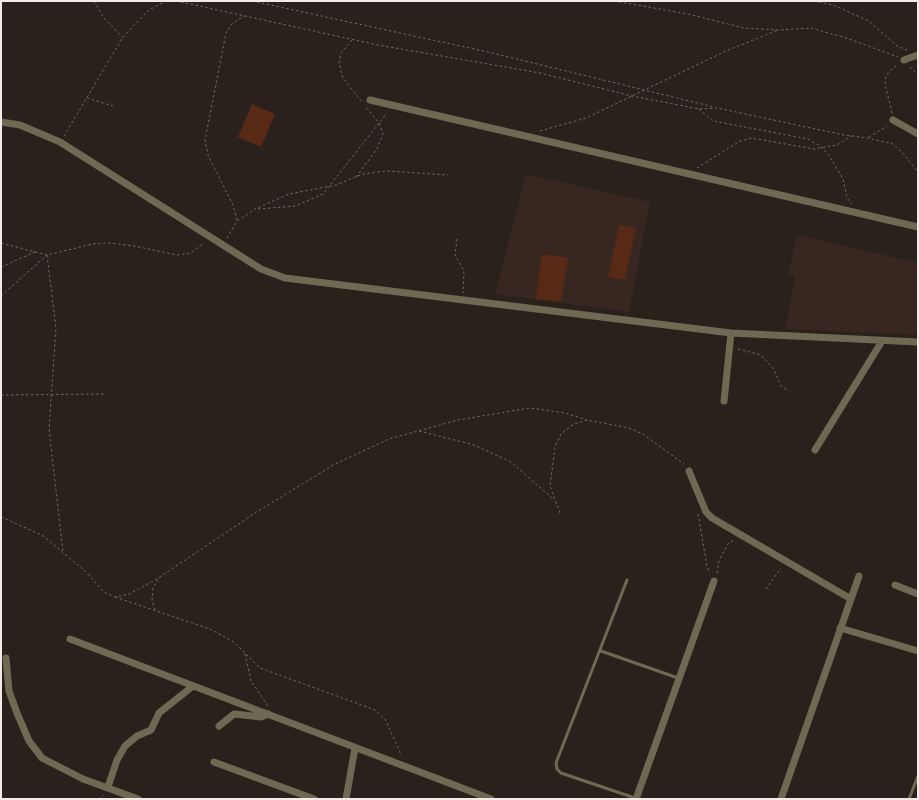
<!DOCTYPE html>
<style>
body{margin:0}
#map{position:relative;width:919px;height:800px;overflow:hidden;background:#2a211d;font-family:"Nunito Sans",sans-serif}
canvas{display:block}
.frame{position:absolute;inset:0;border:2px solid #f2ebe8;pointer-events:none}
</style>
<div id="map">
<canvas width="919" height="800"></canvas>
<div class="frame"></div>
</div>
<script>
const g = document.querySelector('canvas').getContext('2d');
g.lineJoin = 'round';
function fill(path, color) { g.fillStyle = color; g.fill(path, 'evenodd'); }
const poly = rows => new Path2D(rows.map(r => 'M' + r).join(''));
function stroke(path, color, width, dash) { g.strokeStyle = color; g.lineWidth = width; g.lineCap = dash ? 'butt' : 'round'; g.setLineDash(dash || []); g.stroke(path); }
fill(poly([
 [526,174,650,202,629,312,495,294],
 [797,235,918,263,918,335,785,329,795,277,788,274]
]), '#382620');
fill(poly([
 [252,104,275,114,261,147,238,137],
 [619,225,636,228,625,280,608,277],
 [542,254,568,258,561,302,536,299]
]), '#582915');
stroke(poly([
 [94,1,104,18,122,37],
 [176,1,378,45,540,73,632,96,699,109,717,108,844,135,868,138,893,144,902,152,918,172],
 [252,1,488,52,714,107],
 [614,1,688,14,744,28,778,30,811,28,849,39,898,57],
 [814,1,833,5,869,21,897,46,907,50],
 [352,40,341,53,339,63,343,78,362,102],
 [910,67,918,75],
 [87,98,113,106],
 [699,109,713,121,808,139,820,146,828,154,843,179,847,198,852,204],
 [892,113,885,84,886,75,897,65],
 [540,131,586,118,726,51,778,30],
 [64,136,123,37,149,10,166,1],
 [869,137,887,126],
 [697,168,740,141,752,138,814,149,837,145,851,136],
 [356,177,377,149,383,134,379,123,366,107],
 [258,209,295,206,323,194,387,113],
 [237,220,233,205,208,155,205,140,226,33,232,24,244,16],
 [227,238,237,221,255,209,289,194,336,185,363,174,386,171,448,175],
 [457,239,455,255,464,271,463,293],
 [1,243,47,255,93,244,110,243,134,246,177,255,191,253,204,243],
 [47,255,56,328,49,429,63,552],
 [1,267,35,252],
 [1,296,47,255],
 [738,349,761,355,773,368,781,386,789,391],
 [1,395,106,394],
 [419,431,474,445,511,462,553,499],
 [560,513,550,486,555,447,561,434,574,424,587,420,629,428,643,434,684,464],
 [698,514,707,566,710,573],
 [1,517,42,535,85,571,104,592,115,597,129,594,157,579,255,513,335,464,389,439,458,420,530,408,565,413,587,420],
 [717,573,719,561,728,544,734,540],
 [766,589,781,568],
 [115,597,210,629,234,642,260,668,375,710,385,719,400,752,400,756],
 [155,610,152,600,153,588,160,577],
 [245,654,251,681,268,706],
 [99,799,104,795]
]), '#726966', 1, [2.5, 2.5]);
stroke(poly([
 [627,580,556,763,557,769,561,773,635,798],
 [601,651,678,678],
 [909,799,918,776]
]), '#6f6953', 3);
stroke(poly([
 [904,60,918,55],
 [370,100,918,227],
 [893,120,918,134],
 [1,122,20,125,60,142,261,269,285,278,731,333,918,342],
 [724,401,731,333],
 [815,450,882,341],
 [689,471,706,512,712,518,851,599],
 [895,585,918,594],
 [840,628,918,651],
 [70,639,491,799],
 [6,658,9,691,17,713,29,741,42,758,83,779,138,799],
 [219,726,234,714,261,717,268,714],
 [214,762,314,799],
 [108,787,117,760,125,746,137,736,151,730,159,713,193,686],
 [346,799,355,748],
 [636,799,714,581],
 [781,799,859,576]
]), '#6f6953', 7);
</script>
